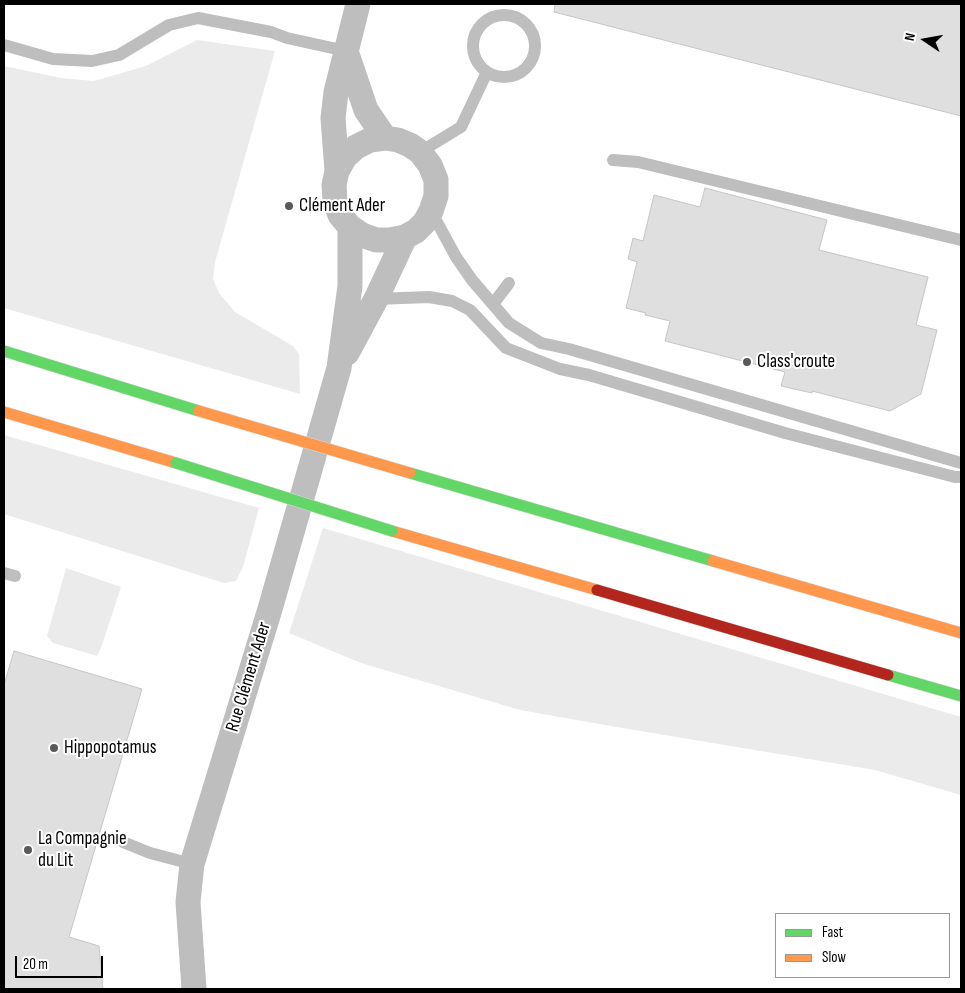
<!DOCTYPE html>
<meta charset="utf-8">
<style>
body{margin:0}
#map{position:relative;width:965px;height:993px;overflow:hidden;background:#fff;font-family:"Sofia Sans Condensed",sans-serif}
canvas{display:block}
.frame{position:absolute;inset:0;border:5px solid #000;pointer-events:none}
.legend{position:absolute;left:775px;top:913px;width:175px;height:65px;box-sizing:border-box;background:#fff;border:1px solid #999;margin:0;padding:6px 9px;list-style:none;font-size:15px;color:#000}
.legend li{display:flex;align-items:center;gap:10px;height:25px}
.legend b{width:25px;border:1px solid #999}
.north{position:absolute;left:900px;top:15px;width:50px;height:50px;-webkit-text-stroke:4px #fff;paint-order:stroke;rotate:282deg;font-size:14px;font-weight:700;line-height:20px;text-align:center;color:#000}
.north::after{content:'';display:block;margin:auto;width:18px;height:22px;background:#000;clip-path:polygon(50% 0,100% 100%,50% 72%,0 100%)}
.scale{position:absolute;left:15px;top:956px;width:88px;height:22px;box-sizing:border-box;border:2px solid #000;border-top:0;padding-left:6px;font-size:15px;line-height:18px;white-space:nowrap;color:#000;-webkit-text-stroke:4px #fff;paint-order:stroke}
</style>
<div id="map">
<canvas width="965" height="993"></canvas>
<div class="frame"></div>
<ul class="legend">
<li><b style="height:6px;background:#63d668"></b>Fast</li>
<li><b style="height:6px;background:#ff974d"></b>Slow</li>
</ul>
<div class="north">N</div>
<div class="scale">20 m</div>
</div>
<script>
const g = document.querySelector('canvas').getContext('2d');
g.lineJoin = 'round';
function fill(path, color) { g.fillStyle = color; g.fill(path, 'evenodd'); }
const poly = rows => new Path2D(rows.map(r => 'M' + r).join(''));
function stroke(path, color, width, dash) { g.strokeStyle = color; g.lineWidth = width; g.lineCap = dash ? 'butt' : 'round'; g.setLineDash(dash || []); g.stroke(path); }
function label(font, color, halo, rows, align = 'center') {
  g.font = font + ' "Sofia Sans Condensed",sans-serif'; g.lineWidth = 4; g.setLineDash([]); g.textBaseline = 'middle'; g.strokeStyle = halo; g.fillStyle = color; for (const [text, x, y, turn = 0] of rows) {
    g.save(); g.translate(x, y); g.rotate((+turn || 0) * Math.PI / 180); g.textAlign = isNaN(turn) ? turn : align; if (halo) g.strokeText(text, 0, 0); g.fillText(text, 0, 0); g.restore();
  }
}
fill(poly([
 [197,40,275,51,215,262,213,279,219,293,235,312,293,346,299,354,300,394,4,308,4,66,61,78,94,81,146,66],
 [4,435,259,508,243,567,236,581,224,583,4,514],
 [323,528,961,717,961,795,875,770,628,729,520,710,361,663,289,633],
 [66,568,121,587,101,648,97,656,53,643,47,636]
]), '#ebebeb');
const building = poly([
 [555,4,961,4,961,116,554,12,555,4],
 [705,188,827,220,819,250,928,277,916,325,937,330,921,394,890,411,812,391,812,393,781,386,785,372,665,341,670,321,645,315,646,313,626,308,637,262,628,259,633,238,643,241,654,195,700,207,705,188],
 [14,651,142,689,69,937,99,946,103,989,4,989,4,685,14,651]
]);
fill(building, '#dfdfdf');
stroke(building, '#c6c6c6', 1);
const fast = poly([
 [4,351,199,411],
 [410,473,713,561],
 [888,675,961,696]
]);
const slow = poly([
 [4,412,176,463],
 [392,531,597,590],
 [713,561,961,633]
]);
const jam = poly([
 [597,590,888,675]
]);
stroke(fast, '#dbdbdb', 12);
stroke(slow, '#dbdbdb', 12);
stroke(jam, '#dbdbdb', 12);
stroke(poly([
 '473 46a31 31 0 1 1 62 0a31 31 0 1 1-62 0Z',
 [4,45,53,59,92,61,119,55,169,25,198,18,271,32,287,38,346,51],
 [420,152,461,127,487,72],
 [613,160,638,162,961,240],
 [431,211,456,257,472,280,509,323,541,343,569,349,961,463],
 [376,299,429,297,452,301,470,310,506,348,560,369,589,375,785,433,955,477,961,477],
 [493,304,509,283],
 [4,573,15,576],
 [123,842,150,853,192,864]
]), '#bebebe', 12);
stroke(poly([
 [346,51,366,110,385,138],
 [337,171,345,157,356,147,370,140,385,138,398,140,410,145,420,152,430,165,436,180,436,196,431,211,425,222,416,231,405,237,390,240,376,240,362,235,350,227,340,215,335,201,334,185,337,171,333,118,336,92,358,4],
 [347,353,376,299,405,237],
 [194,989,188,902,192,864,270,609,339,368,350,286,350,227]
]), '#bebebe', 25);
stroke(fast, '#63d668', 11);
stroke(slow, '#ff974d', 11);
stroke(jam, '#b3261e', 11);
const fastBridge = poly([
 [176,463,392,531]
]);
const slowBridge = poly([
 [199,411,410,473]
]);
stroke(fastBridge, '#dbdbdb', 12, []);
stroke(slowBridge, '#dbdbdb', 12, []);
stroke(fastBridge, '#63d668', 11);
stroke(slowBridge, '#ff974d', 11);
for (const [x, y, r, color] of [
 [289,206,5,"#595959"],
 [747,362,5,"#595959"],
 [54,748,5,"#595959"],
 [28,850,5,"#595959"]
]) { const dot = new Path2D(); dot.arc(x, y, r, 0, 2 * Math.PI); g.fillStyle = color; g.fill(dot); stroke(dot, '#fff', 2); }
label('19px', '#000', '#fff', [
 ["Clément Ader",299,206],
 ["Class'croute",757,362],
 ["Hippopotamus",64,748],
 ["La Compagnie",38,839],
 ["du Lit",38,861]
], 'left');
label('19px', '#000', '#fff', [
 ["Rue Clément Ader",249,677,-73]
]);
</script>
